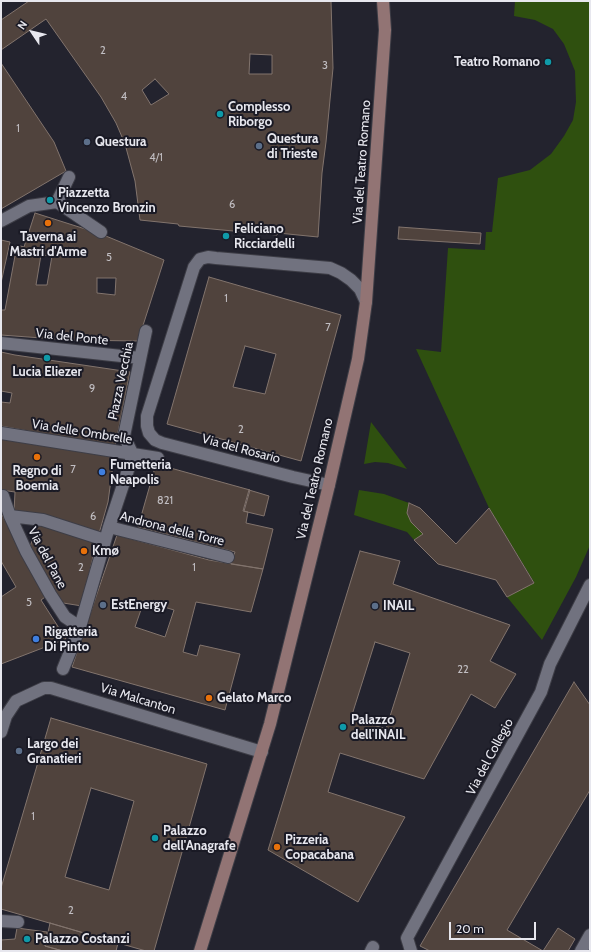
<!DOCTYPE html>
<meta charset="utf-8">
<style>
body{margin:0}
#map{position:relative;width:591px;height:952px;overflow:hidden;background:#23232e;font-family:Cabin,sans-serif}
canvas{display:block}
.frame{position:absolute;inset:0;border:2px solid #e7e7ee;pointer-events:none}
.north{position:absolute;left:12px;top:12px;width:40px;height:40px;-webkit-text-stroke:3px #1a1a25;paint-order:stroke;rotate:305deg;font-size:11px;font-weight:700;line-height:16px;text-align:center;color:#e7e7ee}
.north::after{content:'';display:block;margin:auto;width:14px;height:18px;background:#e7e7ee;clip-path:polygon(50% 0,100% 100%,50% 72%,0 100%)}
.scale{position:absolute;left:449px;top:922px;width:87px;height:18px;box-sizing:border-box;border:2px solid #e7e7ee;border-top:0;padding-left:5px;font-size:12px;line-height:14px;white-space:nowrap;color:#e7e7ee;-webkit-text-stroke:3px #1a1a25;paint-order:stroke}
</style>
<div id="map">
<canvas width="591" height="952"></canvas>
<div class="frame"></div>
<div class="north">N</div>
<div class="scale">20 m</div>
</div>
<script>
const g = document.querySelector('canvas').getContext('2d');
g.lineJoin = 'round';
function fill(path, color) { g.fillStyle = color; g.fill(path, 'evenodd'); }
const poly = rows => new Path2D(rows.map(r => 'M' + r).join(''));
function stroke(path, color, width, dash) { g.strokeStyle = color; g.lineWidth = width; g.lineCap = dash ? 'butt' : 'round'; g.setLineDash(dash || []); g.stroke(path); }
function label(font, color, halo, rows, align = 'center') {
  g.font = font + ' Cabin,sans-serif'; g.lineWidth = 4; g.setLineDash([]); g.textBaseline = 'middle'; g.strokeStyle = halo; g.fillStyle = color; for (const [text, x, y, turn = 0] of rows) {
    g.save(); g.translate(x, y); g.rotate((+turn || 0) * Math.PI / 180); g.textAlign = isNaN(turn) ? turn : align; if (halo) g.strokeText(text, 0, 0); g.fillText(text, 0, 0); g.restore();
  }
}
fill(poly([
 [515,1,590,1,590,545,576,577,542,640,507,597,534,582,489,508,416,349,441,352,448,248,485,250,486,232,492,232,498,178,530,170,551,154,564,136,573,120,576,102,575,71,564,44,553,29,535,20,514,16],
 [371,422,407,469,388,463,375,462,364,464],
 [359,490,384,494,409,503,407,513,411,522,423,534,414,540,407,532,354,515]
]), '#2f500f');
const building = poly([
 [29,1,331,1,333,68,326,142,322,173,318,237,278,233,277,235,179,226,178,224,140,220,135,181,125,144,116,123,101,97,46,19,1,50,1,20,29,1],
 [250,54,272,55,272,74,249,74,250,54],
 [155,79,169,94,151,105,142,90,155,79],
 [1,63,54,142,66,171,1,209,1,63],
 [35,213,101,234,164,260,138,341,69,340,1,335,1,310,5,310,17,245,24,247,35,213],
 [41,255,52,256,47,285,36,285,41,255],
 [97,278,116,278,115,295,97,293,97,278],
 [399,227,481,233,480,244,398,239,399,227],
 [1,240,10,242,1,283,1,240],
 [209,277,341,315,301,461,167,424,209,277],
 [245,346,276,354,265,394,233,387,245,346],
 [1,352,15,355,130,372,115,447,1,426,1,402,10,403,12,393,1,391,1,352],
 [1,439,114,457,108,502,98,537,14,512,15,492,1,490,1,439],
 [156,464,250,490,244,511,248,512,246,523,273,529,263,569,231,564,235,552,138,527,156,464],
 [249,490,269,496,264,516,243,511,249,490],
 [409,503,420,508,456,544,489,508,534,583,507,597,496,580,438,564,414,540,423,534,411,522,407,513,409,503],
 [1,513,48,595,41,600,66,639,1,664,1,597,16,587,1,561,1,513],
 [39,522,97,539,82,606,57,602,29,549,39,522],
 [117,535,209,560,263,569,251,612,196,602,183,652,197,656,200,645,240,654,225,710,72,667,117,535],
 [144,601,174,610,165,637,135,627,144,601],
 [360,551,400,561,393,584,510,625,490,661,516,674,495,708,471,694,424,779,340,753,328,792,405,817,358,902,268,850,360,551],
 [375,642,410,653,386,729,351,718,375,642],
 [574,682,590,705,590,790,507,930,543,951,558,928,575,939,568,951,430,951,420,946,574,682],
 [51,718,207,764,154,951,146,951,1,909,1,888,51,718],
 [91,788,134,801,109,890,65,877,91,788],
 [50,923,118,943,116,951,63,951,45,946,50,923],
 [17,928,47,932,45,946,63,951,1,951,1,940,15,939,17,928]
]);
fill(building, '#50433d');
stroke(building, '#82746d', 1);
const street = poly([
 [69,177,57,202,101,232],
 [1,221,29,206,57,202],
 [1,343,140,358],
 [1,433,158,458],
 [329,485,293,477,162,443,155,440,149,433,147,426,147,416,194,267,200,259,208,257,216,258,330,268,341,273,351,280,360,289,366,302],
 [1,496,3,496,10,516,26,551,50,594,65,617,80,627],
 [10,516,43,520,105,540],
 [109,527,228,557],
 [63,669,80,627,109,527,133,455,124,436,146,331],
 [1,732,6,716,16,701,44,688,51,688,262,752],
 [1,921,18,922],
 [371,951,373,947],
 [411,951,407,938,541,692,550,664,590,585],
 [581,951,590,935]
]);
const secondary = poly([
 [200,951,270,724,329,485,358,359,366,302,385,30,383,1]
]);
stroke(street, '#3d3d46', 14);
stroke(secondary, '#3d3d46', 14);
stroke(street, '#71727f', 12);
stroke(secondary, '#927474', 12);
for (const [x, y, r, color] of [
 [548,62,4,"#0f9aa8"],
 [220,114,4,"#0f9aa8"],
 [87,142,4,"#5c6f8a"],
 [259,146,4,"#5c6f8a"],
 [50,200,4,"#0f9aa8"],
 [48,223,4,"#e8710a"],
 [226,236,4,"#0f9aa8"],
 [47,358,4,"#0f9aa8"],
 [37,457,4,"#e8710a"],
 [102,472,4,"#3f7fe0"],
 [84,551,4,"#e8710a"],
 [103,605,4,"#5c6f8a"],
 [375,606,4,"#5c6f8a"],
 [36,639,4,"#3f7fe0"],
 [209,698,4,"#e8710a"],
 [343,727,4,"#0f9aa8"],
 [19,751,4,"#5c6f8a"],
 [155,838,4,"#0f9aa8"],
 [277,847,4,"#e8710a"],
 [27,939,4,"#0f9aa8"]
]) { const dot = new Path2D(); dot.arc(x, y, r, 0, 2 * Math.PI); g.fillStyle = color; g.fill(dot); stroke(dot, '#1a1a25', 1.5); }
label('11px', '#c1bec2', null, [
 ["2",103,51],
 ["3",325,66],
 ["4",124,97],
 ["1",18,129],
 ["4/1",156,158],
 ["6",232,205],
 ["5",109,258],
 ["1",226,299],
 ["7",328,328],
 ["9",92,389],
 ["2",241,430],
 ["7",73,470],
 ["821",165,501],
 ["6",93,517],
 ["2",81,568],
 ["1",194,568],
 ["5",29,603],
 ["22",463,670],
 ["1",33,817],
 ["2",71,911]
]);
label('bold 13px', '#e7e7ee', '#1a1a25', [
 ["Teatro Romano",540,62,"right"],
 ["Complesso",228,107],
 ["Riborgo",228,122],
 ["Questura",267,139],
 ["di Trieste",267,154],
 ["Questura",95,142],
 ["Piazzetta",58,193],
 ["Vincenzo Bronzin",58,208],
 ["Feliciano",234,229],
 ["Ricciardelli",234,244],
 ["Taverna ai",48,237,"center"],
 ["Mastri d'Arme",48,252,"center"],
 ["Lucia Eliezer",47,372,"center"],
 ["Fumetteria",110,465],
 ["Neapolis",110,480],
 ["Regno di",37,471,"center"],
 ["Boemia",37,486,"center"],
 ["Kmø",92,551],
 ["EstEnergy",111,605],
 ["INAIL",383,606],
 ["Rigatteria",44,632],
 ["Di Pinto",44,647],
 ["Gelato Marco",217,698],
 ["Palazzo",351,720],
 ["dell'INAIL",351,735],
 ["Largo dei",27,744],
 ["Granatieri",27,759],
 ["Palazzo",163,831],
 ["dell'Anagrafe",163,846],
 ["Pizzeria",285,840],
 ["Copacabana",285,855],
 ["Palazzo Costanzi",35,939]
], 'left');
label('13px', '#e7e7ee', '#1a1a25', [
 ["Via del Teatro Romano",362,162,-86],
 ["Via del Ponte",72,337,6],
 ["Piazza Vecchia",121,381,-78],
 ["Via delle Ombrelle",82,432,9],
 ["Via del Rosario",241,449,15],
 ["Via del Teatro Romano",315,479,-77],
 ["Androna della Torre",172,529,14],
 ["Via del Pane",47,558,62],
 ["Via Malcanton",138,699,17],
 ["Via del Collegio",490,757,-62]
]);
</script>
